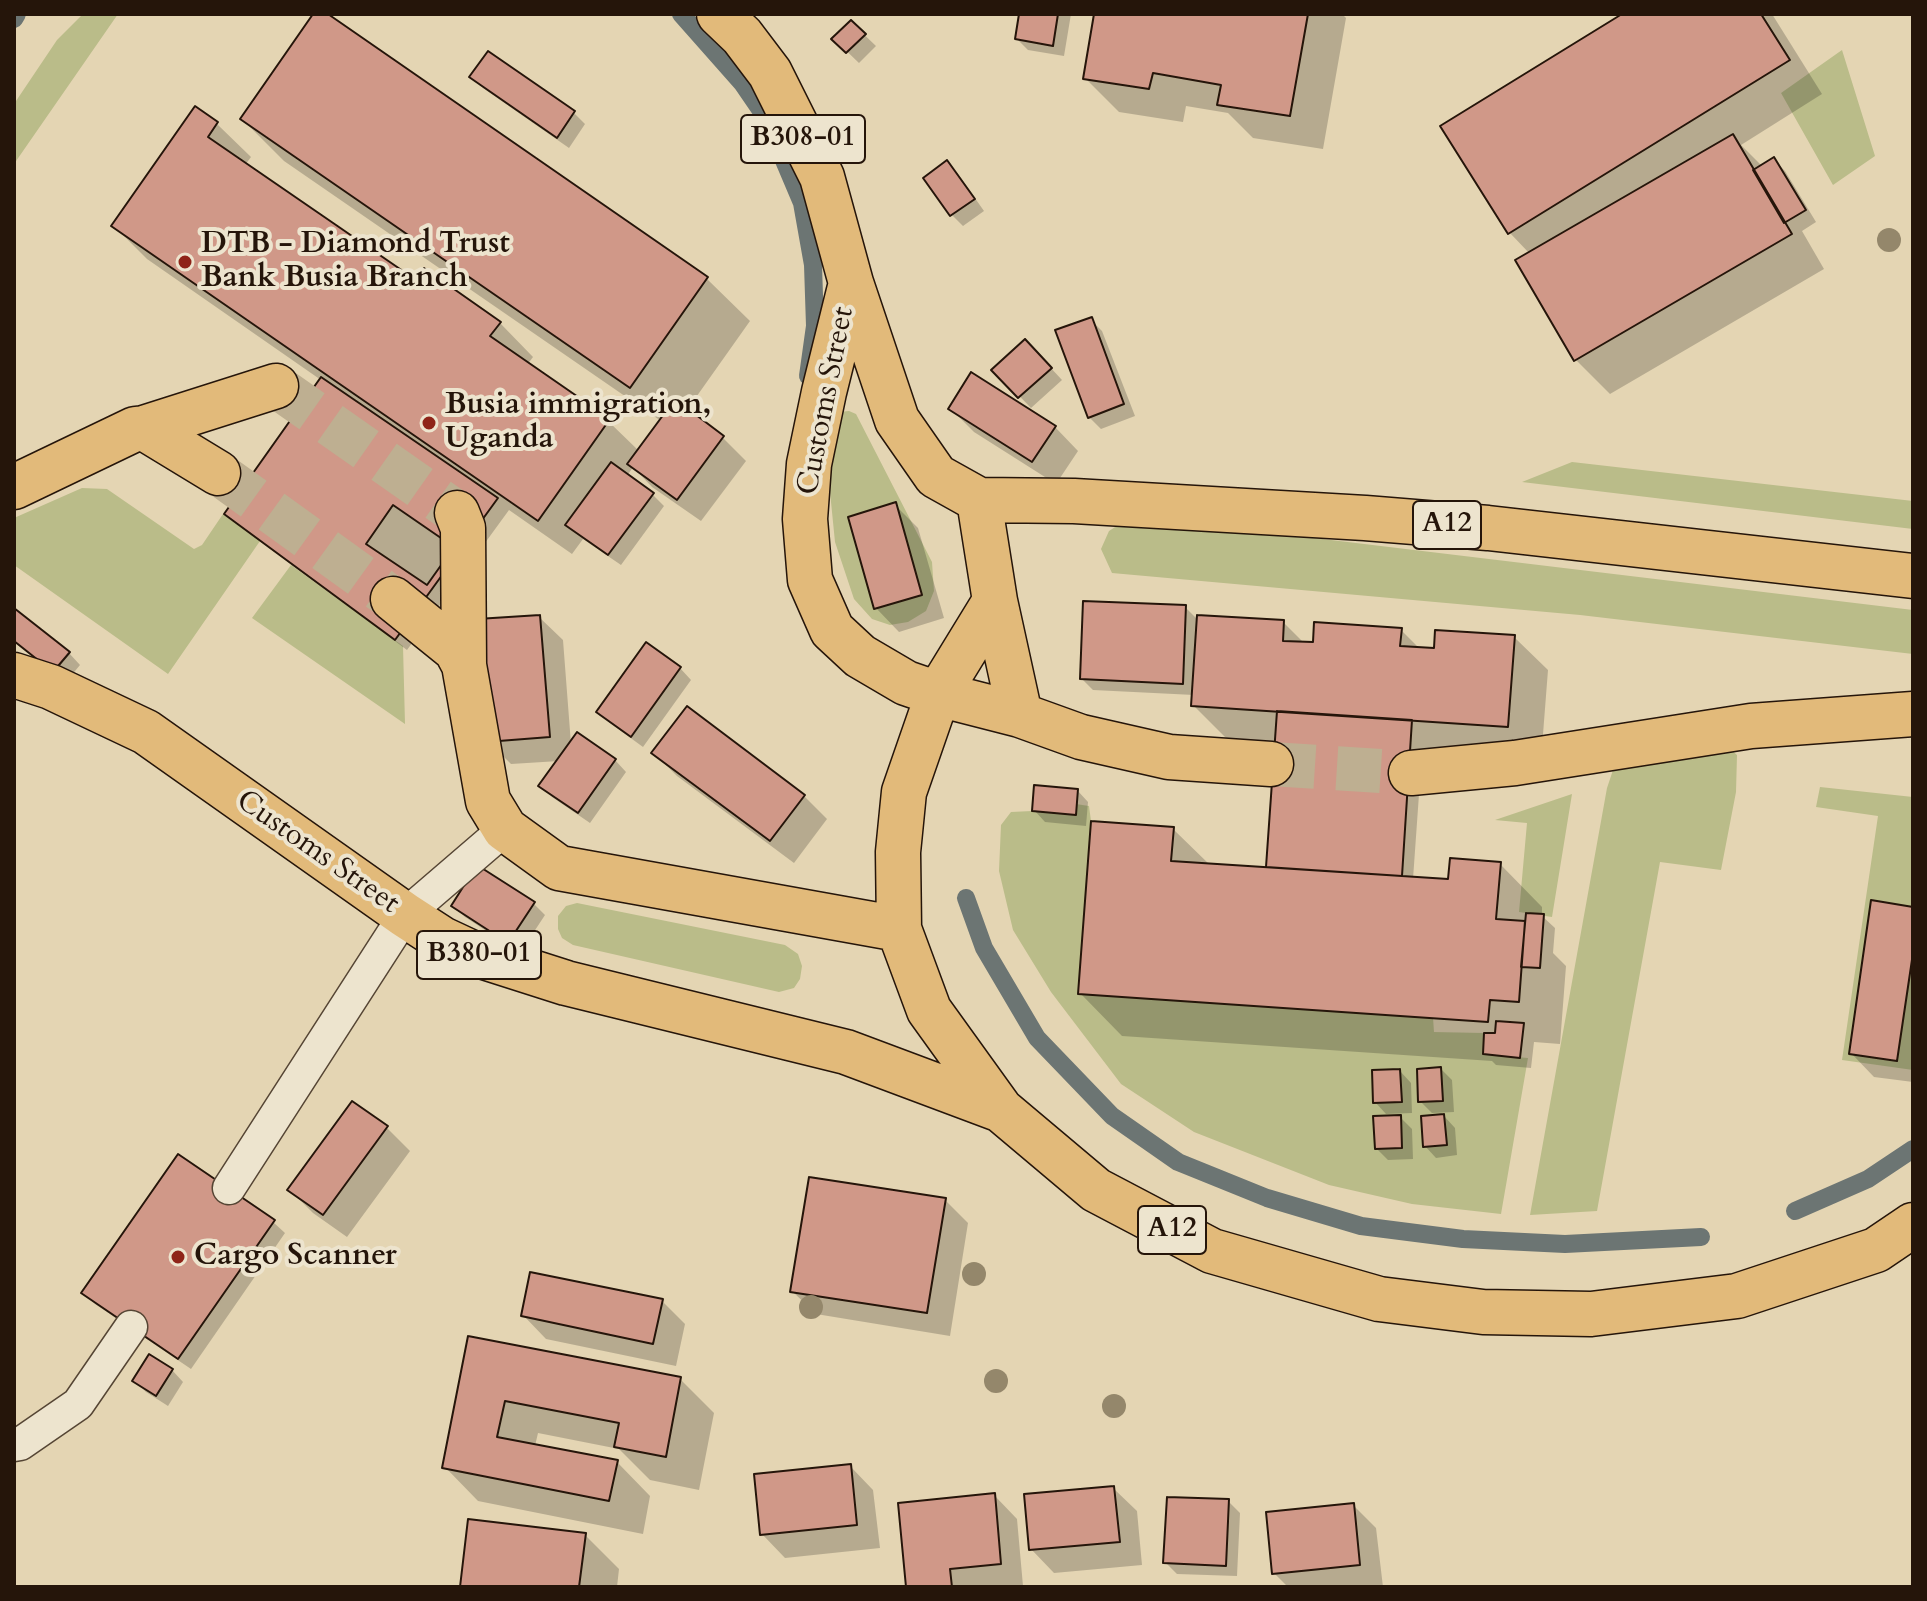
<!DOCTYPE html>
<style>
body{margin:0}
#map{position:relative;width:1927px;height:1601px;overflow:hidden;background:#e4d5b3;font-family:Cardo,serif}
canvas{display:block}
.frame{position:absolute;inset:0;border:16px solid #25150a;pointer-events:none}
</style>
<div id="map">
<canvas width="1927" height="1601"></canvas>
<div class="frame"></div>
</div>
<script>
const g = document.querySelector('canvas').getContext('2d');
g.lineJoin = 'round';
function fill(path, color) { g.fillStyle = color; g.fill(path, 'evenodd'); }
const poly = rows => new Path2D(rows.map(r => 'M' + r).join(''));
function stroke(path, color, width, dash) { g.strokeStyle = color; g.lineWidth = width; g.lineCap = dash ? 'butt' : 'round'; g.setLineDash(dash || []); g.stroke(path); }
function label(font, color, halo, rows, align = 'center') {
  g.font = font + ' Cardo,serif'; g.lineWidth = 8; g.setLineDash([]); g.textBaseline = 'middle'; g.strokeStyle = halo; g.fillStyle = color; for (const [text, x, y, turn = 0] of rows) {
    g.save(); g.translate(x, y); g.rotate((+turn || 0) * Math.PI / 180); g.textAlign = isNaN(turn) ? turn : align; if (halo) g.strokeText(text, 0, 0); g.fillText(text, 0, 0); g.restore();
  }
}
fill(poly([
 [83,14,118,14,14,164,14,104,57,40],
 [1842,50,1875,156,1833,185,1781,93],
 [849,411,856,414,932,562,934,591,926,611,908,622,890,625,872,619,854,599,835,542,827,462,838,412],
 [1572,462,1913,501,1913,529,1522,482],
 [82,488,107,489,194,549,202,545,223,514,260,541,168,674,14,565,14,518],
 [1126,520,1306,537,1913,610,1913,654,1580,615,1112,573,1101,549,1109,531],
 [291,565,403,646,405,724,252,618],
 [1729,748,1737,755,1736,792,1721,870,1660,862,1597,1211,1530,1215,1607,788,1613,770,1710,750],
 [1820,787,1913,797,1913,1070,1842,1060,1878,816,1816,807],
 [1572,794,1552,917,1519,912,1527,823,1495,820],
 [1076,804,1089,806,1091,821,1078,994,1433,1017,1434,1032,1484,1033,1483,1054,1528,1058,1501,1214,1412,1204,1329,1185,1194,1132,1121,1084,1051,992,1013,930,999,871,1001,825,1011,812,1032,811,1075,815],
 [577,903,785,945,798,954,802,966,800,979,794,988,779,992,573,945,562,938,558,929,558,916,566,906]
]), '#babc89');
fill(poly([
 [315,14,325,14,707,279,750,321,687,410,723,438,746,461,701,521,652,487,633,467,627,476,652,494,664,506,621,565,583,539,572,554,509,510,407,650,238,525,227,514,321,380,147,259,114,226,195,109,217,124,251,157,245,165,416,283,500,323,533,357,527,365,608,421,639,451,661,421,284,161,242,119],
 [1021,14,1071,14,1064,56,1028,50,1017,39],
 [1096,14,1342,14,1346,18,1323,149,1253,138,1228,113,1186,106,1183,122,1119,112,1085,78],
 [1626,14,1772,14,1822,94,1741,145,1762,166,1774,160,1785,171,1816,222,1802,231,1824,269,1610,394,1576,360,1530,254,1510,233,1443,127],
 [851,22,876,46,859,63,834,39],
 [488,53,574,113,585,124,569,148,483,88,472,77],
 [946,162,958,174,984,211,963,226,952,215],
 [1091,320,1102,331,1135,416,1101,429,1089,417],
 [1037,353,1062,380,1031,408,994,370],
 [951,409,1055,427,1078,451,1056,484,974,432],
 [895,505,918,528,944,618,899,632,876,608],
 [1185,607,1199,621,1283,622,1305,644,1401,630,1420,649,1436,650,1514,637,1548,670,1541,760,1422,752,1413,879,1449,881,1500,864,1542,907,1542,916,1555,928,1553,953,1566,966,1560,1044,1534,1042,1531,1068,1496,1065,1492,1061,1122,1036,1080,993,1173,829,1210,865,1268,869,1277,742,1227,739,1193,705,1194,695,1093,690,1082,679],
 [14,610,69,653,80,665,66,682,14,642],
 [539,617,563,640,571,744,615,760,626,772,590,823,552,797,541,785,559,761,511,764,488,741],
 [680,668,691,680,643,747,610,723,598,712],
 [654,753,804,796,827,819,794,863,677,776],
 [1077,790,1088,802,1086,826,1045,822,1034,810],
 [534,904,545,915,520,953,465,917,453,906],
 [1913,909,1913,1082,1874,1077,1851,1053],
 [1441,1069,1452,1080,1454,1112,1432,1113,1420,1101],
 [1400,1071,1411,1083,1412,1113,1386,1114,1375,1102],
 [1444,1116,1455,1128,1457,1155,1436,1158,1425,1146],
 [1400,1117,1412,1129,1413,1159,1388,1160,1376,1148],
 [387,1128,410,1151,347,1237,313,1213,290,1190],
 [945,1200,968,1223,950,1336,816,1314,792,1291],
 [273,1222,285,1233,191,1369,95,1304,84,1293],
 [662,1301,685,1324,676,1366,546,1339,523,1315],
 [469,1338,680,1379,714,1413,699,1490,650,1480,619,1449,538,1433,535,1446,617,1462,650,1496,643,1534,478,1501,445,1467],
 [172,1370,183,1382,168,1406,146,1392,135,1381],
 [850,1466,873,1490,880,1548,785,1558,762,1534],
 [1113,1488,1137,1511,1142,1565,1054,1573,1031,1549],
 [994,1495,1017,1519,1023,1586,908,1587],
 [1228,1501,1240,1513,1237,1576,1177,1574,1165,1562],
 [1353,1505,1376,1528,1383,1587,1288,1587,1274,1573],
 [585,1535,619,1569,617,1587,462,1587]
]), '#0003');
stroke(poly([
 [681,14,742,83,766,118,802,203,813,265,815,326,808,376],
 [14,19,17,14],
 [966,898,984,948,1037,1038,1112,1116,1178,1162,1267,1198,1361,1226,1463,1239,1565,1244,1701,1237],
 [1795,1211,1868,1179,1913,1149]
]), '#6c7573', 18);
const building = poly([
 [313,14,328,14,708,277,630,388,240,119,313,14],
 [1019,14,1058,14,1053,46,1015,39,1019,14],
 [1094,14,1308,14,1290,116,1217,105,1221,85,1153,73,1149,89,1083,79,1094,14],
 [1622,14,1761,14,1790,60,1508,234,1440,126,1622,14],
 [851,20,866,34,846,53,831,39,851,20],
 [488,51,575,111,557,138,469,77,488,51],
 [195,106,218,122,208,137,416,280,424,268,501,322,490,336,610,419,538,521,111,226,195,106],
 [1733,134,1792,234,1574,361,1515,260,1733,134],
 [1774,157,1806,210,1784,223,1753,170,1774,157],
 [947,160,975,199,950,216,923,178,947,160],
 [1092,317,1124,404,1088,418,1055,330,1092,317],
 [1025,339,1052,368,1018,398,991,370,1025,339],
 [971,372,1056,426,1032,462,948,409,971,372],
 [321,377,498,498,395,640,224,514,321,377],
 [675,399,724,436,677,500,627,464,675,399],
 [611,462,654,493,608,555,565,525,611,462],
 [896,502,922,595,874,609,848,517,896,502],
 [393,505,454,547,427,585,366,544,393,505],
 [1083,601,1186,605,1183,684,1080,679,1083,601],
 [14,608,70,652,53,672,14,641,14,608],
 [540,615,550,737,486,742,477,619,540,615],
 [1197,615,1284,620,1283,641,1313,642,1314,622,1402,628,1400,646,1434,648,1435,630,1515,635,1508,727,1191,706,1197,615],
 [646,642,681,667,631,737,596,712,646,642],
 [687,706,805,795,770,841,651,753,687,706],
 [1277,711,1412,720,1402,876,1266,867,1277,711],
 [577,732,616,759,578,813,538,786,577,732],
 [1034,785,1078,789,1076,815,1032,811,1034,785],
 [1091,821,1174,827,1171,861,1448,879,1450,858,1501,862,1496,919,1525,921,1519,1002,1490,1000,1488,1022,1078,994,1091,821],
 [477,865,535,902,508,943,451,906,477,865],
 [1871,900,1913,907,1913,953,1897,1061,1849,1054,1871,900],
 [1526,913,1544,914,1540,968,1521,967,1526,913],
 [1496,1021,1524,1023,1520,1058,1483,1054,1484,1033,1495,1033,1496,1021],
 [1441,1067,1443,1101,1418,1102,1417,1069,1441,1067],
 [1400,1069,1402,1102,1373,1103,1372,1070,1400,1069],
 [352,1101,388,1126,323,1215,287,1190,352,1101],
 [1444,1114,1447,1145,1423,1147,1421,1116,1444,1114],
 [1401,1115,1402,1148,1375,1149,1373,1116,1401,1115],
 [178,1154,275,1220,178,1359,81,1293,178,1154],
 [809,1177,946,1198,927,1313,790,1292,809,1177],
 [530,1272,663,1299,653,1344,521,1316,530,1272],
 [468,1336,681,1377,666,1457,614,1447,619,1423,505,1401,497,1437,618,1460,609,1501,442,1468,468,1336],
 [149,1354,173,1369,156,1396,132,1381,149,1354],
 [851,1464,857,1525,760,1535,754,1474,851,1464],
 [1114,1486,1120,1542,1029,1550,1024,1494,1114,1486],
 [995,1493,1001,1564,950,1569,952,1587,906,1587,898,1503,995,1493],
 [1167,1497,1229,1499,1226,1566,1163,1563,1167,1497],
 [1354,1503,1360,1565,1272,1574,1266,1512,1354,1503],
 [468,1519,586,1533,579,1587,460,1587,468,1519]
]);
fill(building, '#d09888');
stroke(building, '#25150a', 2);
stroke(poly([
 [276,386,457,513],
 [218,473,393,599],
 [1271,764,1411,773]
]), '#beaf91', 44, [44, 22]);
const lane = poly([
 [229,1188,405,915,505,829],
 [14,1445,20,1444,78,1404,131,1327]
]);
const highway = poly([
 [719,14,742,36,770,73,822,177,851,283,897,420,936,476,979,500,1074,501,1365,518,1488,528,1913,576],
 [851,283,824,392,809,464,805,519,810,580,832,630,860,656,906,683,938,694,1020,715],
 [144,428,218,473],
 [14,487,135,429,144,428,276,386],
 [979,500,995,601,1020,715,1081,737,1169,757,1271,764],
 [457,513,463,528,464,665,488,801,505,829,559,868,899,929],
 [393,599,456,650,464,665],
 [995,601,938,694,904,792,898,852,899,929,929,1010,1001,1110,1096,1190,1212,1251,1379,1299,1483,1312,1591,1314,1737,1296,1876,1250,1913,1225],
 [14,675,51,687,146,732,405,915,442,939,472,953,566,983,846,1052,1001,1110],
 [1411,773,1515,763,1751,726,1913,714]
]);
stroke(lane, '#554534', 35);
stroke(highway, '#25150a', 47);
stroke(lane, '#ede4ce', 32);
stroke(highway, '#e2ba7a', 44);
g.fillStyle = '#94876b';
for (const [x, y] of [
 [1889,240],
 [974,1274],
 [811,1307],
 [996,1381],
 [1114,1406]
]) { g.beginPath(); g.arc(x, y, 12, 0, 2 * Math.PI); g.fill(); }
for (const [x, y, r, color] of [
 [185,262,8,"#8f2418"],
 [429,423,8,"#8f2418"],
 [178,1257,8,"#8f2418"]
]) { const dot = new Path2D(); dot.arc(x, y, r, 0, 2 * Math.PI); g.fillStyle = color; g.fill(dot); stroke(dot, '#ede4ce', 3); }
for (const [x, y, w] of [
 [803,139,124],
 [1447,525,68],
 [479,955,124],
 [1172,1230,68]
]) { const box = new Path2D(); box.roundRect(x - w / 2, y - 24, w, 48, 6); g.fillStyle = '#ede4ce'; g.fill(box); stroke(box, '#25150a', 2); }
label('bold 28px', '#25150a', null, [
 ["B308-01",803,139],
 ["A12",1447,525],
 ["B380-01",479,955],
 ["A12",1172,1230]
]);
label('bold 30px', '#25150a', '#ede4ce', [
 ["DTB - Diamond Trust",201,245],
 ["Bank Busia Branch",201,279],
 ["Busia immigration,",445,406],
 ["Uganda",445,440],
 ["Cargo Scanner",194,1257]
], 'left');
label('30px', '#25150a', '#ede4ce', [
 ["Customs Street",827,401,-79],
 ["Customs Street",317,853,35]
]);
</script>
